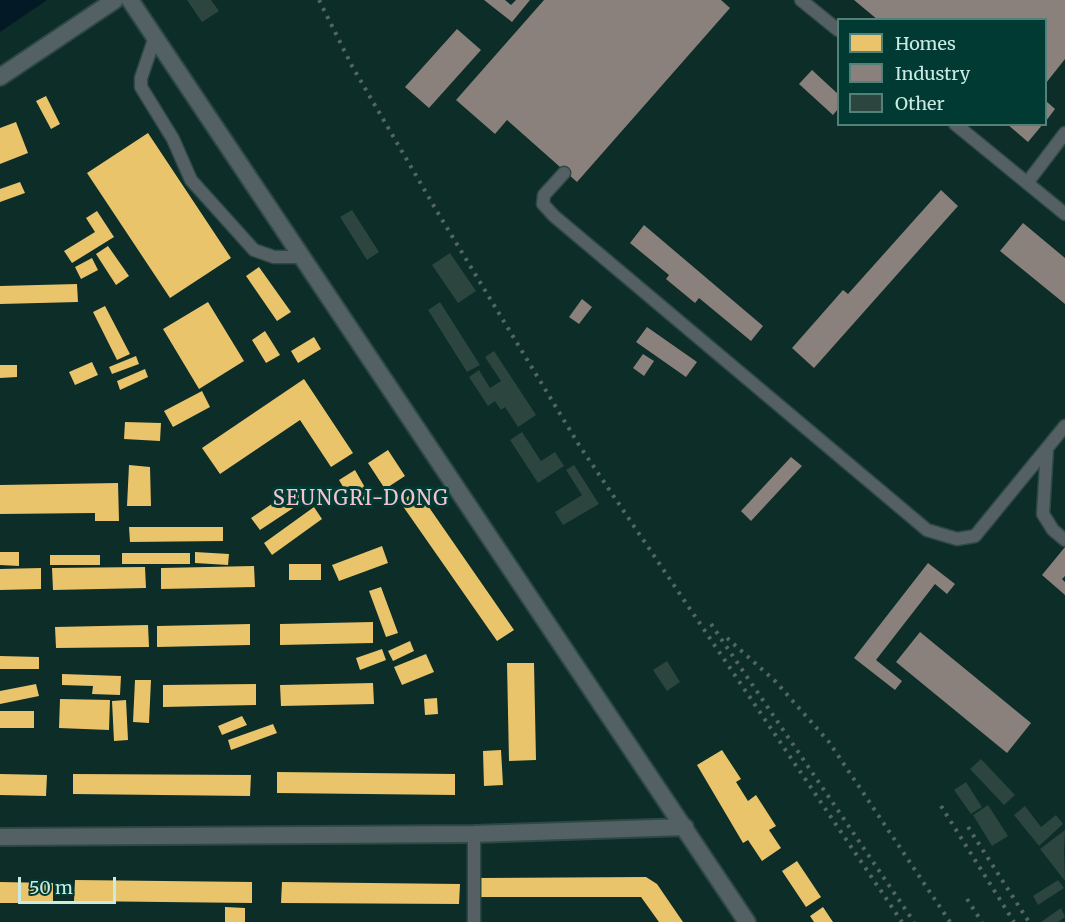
<!DOCTYPE html>
<style>
body{margin:0}
#map{position:relative;width:1065px;height:922px;overflow:hidden;background:#0d2d28;font-family:Merriweather,serif}
canvas{display:block}
.legend{position:absolute;left:837px;top:18px;width:210px;height:108px;box-sizing:border-box;background:#003a32;border:2px solid #518179;margin:0;padding:8px 10px;list-style:none;font-size:18px;color:#caebe4}
.legend li{display:flex;align-items:center;gap:12px;height:30px}
.legend b{width:30px;border:2px solid #518179}
.scale{position:absolute;left:18px;top:877px;width:98px;height:27px;box-sizing:border-box;border:3px solid #caebe4;border-top:0;padding-left:8px;font-size:18px;line-height:21px;white-space:nowrap;color:#caebe4;-webkit-text-stroke:4px #003a32;paint-order:stroke}
</style>
<div id="map">
<canvas width="1065" height="922"></canvas>
<ul class="legend">
<li><b style="height:16px;background:#e9c46a"></b>Homes</li>
<li><b style="height:16px;background:#8a817c"></b>Industry</li>
<li><b style="height:16px;background:#2c453f"></b>Other</li>
</ul>
<div class="scale">50 m</div>
</div>
<script>
const g = document.querySelector('canvas').getContext('2d');
g.lineJoin = 'round';
function fill(path, color) { g.fillStyle = color; g.fill(path, 'evenodd'); }
const poly = rows => new Path2D(rows.map(r => 'M' + r).join(''));
function stroke(path, color, width, dash) { g.strokeStyle = color; g.lineWidth = width; g.lineCap = dash ? 'butt' : 'round'; g.setLineDash(dash || []); g.stroke(path); }
function label(font, color, halo, rows, align = 'center') {
  g.font = font + ' Merriweather,serif'; g.lineWidth = 6; g.setLineDash([]); g.textBaseline = 'middle'; g.strokeStyle = halo; g.fillStyle = color; for (const [text, x, y, turn = 0] of rows) {
    g.save(); g.translate(x, y); g.rotate((+turn || 0) * Math.PI / 180); g.textAlign = isNaN(turn) ? turn : align; if (halo) g.strokeText(text, 0, 0); g.fillText(text, 0, 0); g.restore();
  }
}
fill(poly([
 [0,0,47,0,0,32]
]), '#031926');
fill(poly([
 [46,96,60,124,51,129,36,101],
 [16,122,28,153,0,164,0,128],
 [148,133,231,258,170,298,87,173],
 [20,182,25,193,0,202,0,189],
 [97,211,114,237,72,263,64,251,95,232,86,218],
 [108,246,129,276,116,285,96,254],
 [92,258,98,270,81,279,75,267],
 [259,267,291,312,277,321,246,276],
 [77,284,78,302,0,304,0,286],
 [208,302,244,361,199,389,163,329],
 [105,306,130,354,117,360,93,312],
 [265,331,280,355,266,363,252,340],
 [314,337,321,349,298,363,291,351],
 [136,356,139,364,112,374,109,367],
 [92,362,98,375,75,385,69,372],
 [0,365,17,365,17,377,0,378],
 [145,369,148,377,120,390,117,381],
 [304,379,353,453,331,467,300,420,220,474,202,448],
 [202,391,210,407,173,427,164,411],
 [125,422,161,423,160,441,124,439],
 [388,450,405,476,385,489,368,463],
 [129,465,150,467,151,506,127,506],
 [355,470,371,498,355,507,339,480],
 [118,483,119,521,95,521,95,513,0,514,0,485],
 [417,490,514,630,497,641,400,502],
 [302,491,307,499,260,530,251,518,285,495,288,500],
 [314,507,322,519,272,555,264,543],
 [129,527,223,527,223,541,130,542],
 [382,546,388,563,339,581,332,565],
 [0,552,19,552,19,566,0,565],
 [195,552,229,554,228,565,195,563],
 [122,553,190,553,190,564,122,564],
 [50,555,100,555,100,565,50,565],
 [289,564,321,564,321,580,289,580],
 [254,566,255,587,161,589,161,568],
 [145,567,146,588,53,590,52,568],
 [41,568,41,589,0,590,0,569],
 [381,587,398,633,386,637,369,591],
 [373,622,373,643,280,645,280,624],
 [250,624,250,645,157,647,157,626],
 [148,625,149,647,56,648,55,627],
 [410,641,414,651,393,661,388,651],
 [382,649,386,660,360,670,356,658],
 [426,654,434,672,402,685,394,667],
 [0,656,39,657,39,669,0,669],
 [507,663,534,663,536,760,509,761],
 [62,674,121,676,120,695,92,694,93,686,62,685],
 [135,680,151,680,149,723,133,722],
 [373,683,374,704,281,706,280,685],
 [36,684,39,696,0,704,0,691],
 [256,684,256,705,163,707,163,685],
 [437,698,438,714,425,715,424,699],
 [60,699,110,700,109,730,59,728],
 [126,700,128,740,114,741,112,701],
 [0,711,34,711,34,728,0,728],
 [242,716,247,725,222,735,218,726],
 [273,724,277,733,231,750,228,740],
 [501,750,503,785,484,786,483,751],
 [722,750,741,779,736,782,748,801,756,795,776,826,769,830,781,848,762,861,748,840,743,843,697,765],
 [277,772,455,774,455,795,277,793],
 [0,774,47,775,46,796,0,795],
 [73,774,251,775,250,796,73,794],
 [797,861,821,897,806,907,782,871],
 [646,877,657,884,683,922,659,922,641,897,479,897,479,878],
 [75,880,252,882,252,903,74,901],
 [0,882,53,883,53,903,0,903],
 [282,882,460,884,459,904,281,903],
 [225,907,245,908,245,922,225,922],
 [823,907,833,922,814,922,810,916]
]), '#e9c46a');
fill(poly([
 [484,0,505,0,511,5,516,0,530,0,512,22],
 [544,0,721,0,730,8,577,182,507,120,495,134,456,100],
 [854,0,1065,0,1065,59,1046,83,1046,20,878,20],
 [457,29,481,50,429,108,405,87],
 [812,70,838,94,838,109,833,115,799,84],
 [1046,101,1055,109,1046,121],
 [1007,124,1043,124,1028,142],
 [941,190,958,206,814,368,792,348,843,290,848,294],
 [1023,223,1065,258,1065,304,1000,251],
 [644,225,763,326,751,341,699,298,695,303,666,279,669,275,630,243],
 [582,299,592,307,579,324,569,317],
 [647,327,697,362,686,377,636,342],
 [643,354,654,361,644,376,633,368],
 [791,457,802,466,751,521,741,511],
 [1065,547,1065,576,1062,579,1065,582,1065,595,1042,575],
 [928,563,955,584,947,594,935,584,876,660,902,681,895,690,854,658],
 [920,632,1031,723,1007,753,896,662]
]), '#8a817c');
fill(poly([
 [187,0,211,0,219,11,202,22],
 [352,210,379,252,367,260,340,217],
 [450,253,476,291,458,303,432,265],
 [440,302,480,365,467,372,428,310],
 [494,351,536,415,518,427,505,407,501,410,495,401,488,406,469,377,479,370,490,388,501,381,485,357],
 [522,432,541,461,555,452,564,466,538,483,510,440],
 [574,465,599,504,563,525,555,512,582,495,566,470],
 [667,661,680,682,667,691,653,670],
 [981,759,1015,795,1004,805,970,769],
 [966,782,982,807,971,814,954,790],
 [988,805,1008,836,992,846,973,815],
 [1025,806,1041,827,1056,815,1063,824,1039,846,1014,815],
 [1065,830,1064,851,1065,881,1040,849],
 [1058,880,1064,888,1038,905,1033,896],
 [1061,908,1065,917,1058,922,1041,922]
]), '#2c453f');
const street = poly([
 [801,0,838,30],
 [155,37,141,78,141,87,173,139,191,180,254,250,274,257,302,257],
 [955,124,1065,214],
 [564,173,544,195,543,204,554,216,927,530,957,539,975,536,1065,426],
 [1027,183,1065,133],
 [1047,449,1043,514,1053,530,1065,540],
 [474,922,474,834]
]);
const secondary = poly([
 [130,0,747,922],
 [0,77,115,0],
 [0,837,474,834,685,827]
]);
stroke(street, '#2e4944', 15);
stroke(secondary, '#2e4944', 20);
stroke(street, '#546063', 12);
stroke(secondary, '#546164', 16);
stroke(poly([
 [319,0,352,66,438,213,579,445,902,922],
 [711,624,914,922],
 [727,638,776,682,829,742,950,922],
 [941,806,1014,922],
 [968,827,1029,922],
 [967,899,982,922]
]), '#546664', 4, [3, 6]);
g.letterSpacing = '1.5px';
label('20px', '#f6c4d1', '#003a32', [
 ["SEUNGRI-DONG",361,499]
]);
g.letterSpacing = '0px';
</script>
